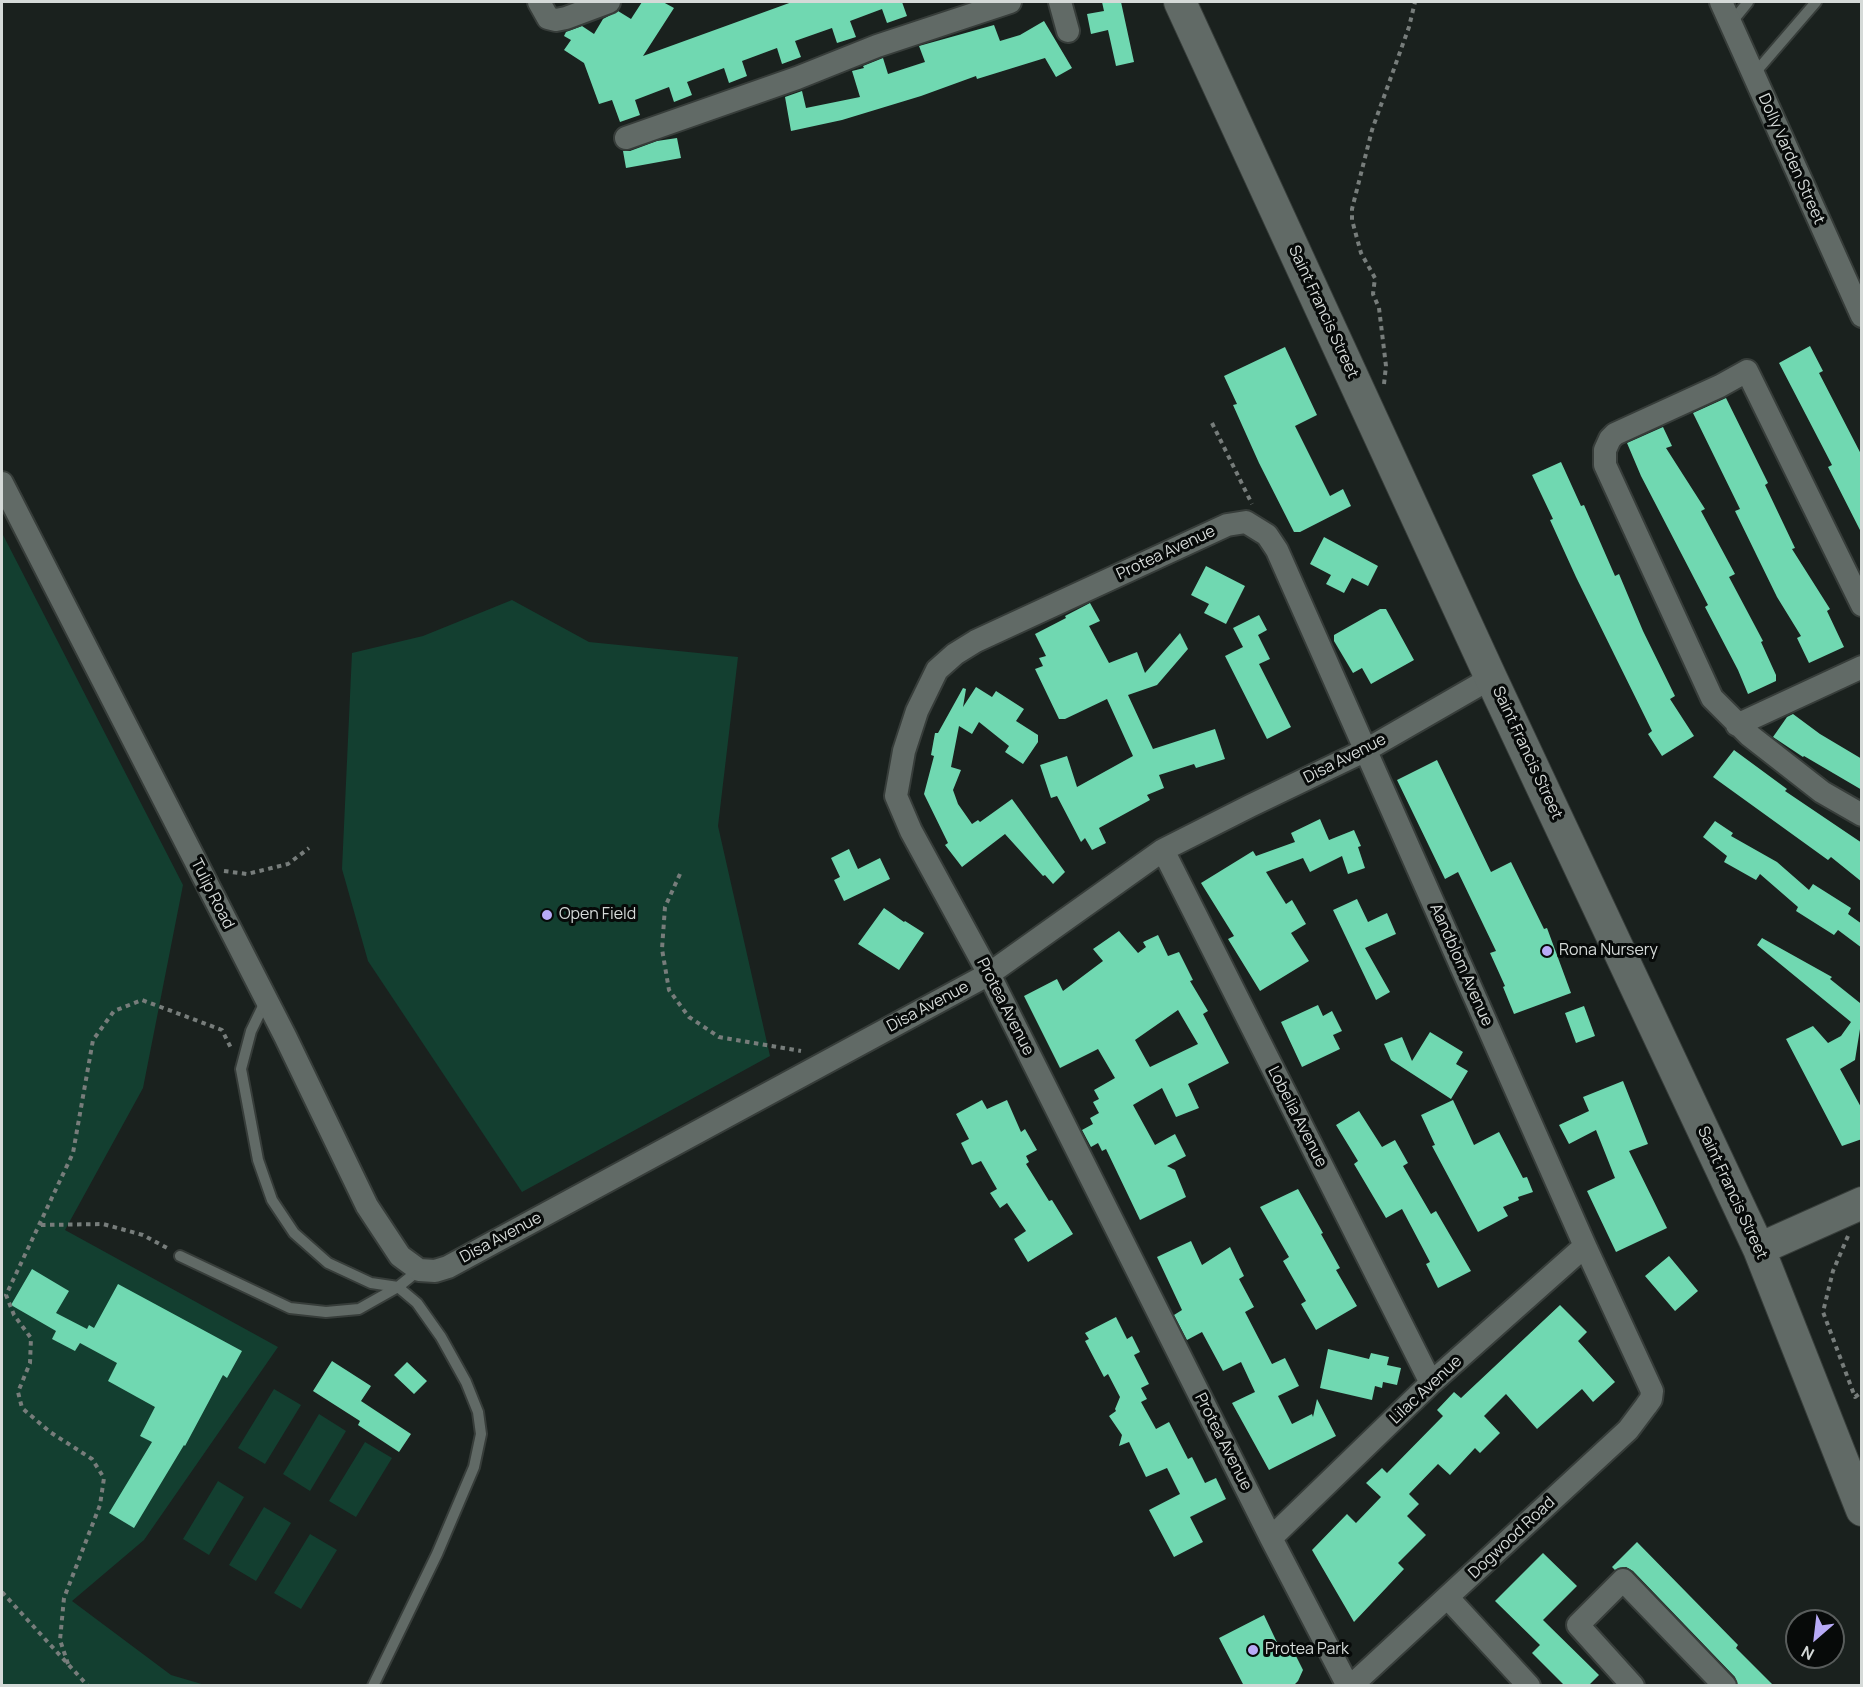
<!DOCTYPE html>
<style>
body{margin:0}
#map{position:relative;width:1863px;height:1687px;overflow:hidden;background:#1a211e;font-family:Manrope,sans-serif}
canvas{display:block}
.frame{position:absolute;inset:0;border:3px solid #d5dad8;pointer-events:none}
.north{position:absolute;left:1785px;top:1609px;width:60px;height:60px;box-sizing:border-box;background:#070a09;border:2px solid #595d5c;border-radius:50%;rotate:208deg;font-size:16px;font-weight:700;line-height:24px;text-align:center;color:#d5dad8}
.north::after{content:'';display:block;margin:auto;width:21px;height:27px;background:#b8abf7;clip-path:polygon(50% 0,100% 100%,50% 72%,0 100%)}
</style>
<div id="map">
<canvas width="1863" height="1687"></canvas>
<div class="frame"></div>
<div class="north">N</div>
</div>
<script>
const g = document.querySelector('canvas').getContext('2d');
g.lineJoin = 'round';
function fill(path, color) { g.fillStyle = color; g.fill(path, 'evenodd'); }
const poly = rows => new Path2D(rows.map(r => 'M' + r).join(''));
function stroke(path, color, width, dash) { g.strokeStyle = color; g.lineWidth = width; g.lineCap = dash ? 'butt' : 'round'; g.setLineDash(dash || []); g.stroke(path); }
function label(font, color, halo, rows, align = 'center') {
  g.font = font + ' Manrope,sans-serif'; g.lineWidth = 6; g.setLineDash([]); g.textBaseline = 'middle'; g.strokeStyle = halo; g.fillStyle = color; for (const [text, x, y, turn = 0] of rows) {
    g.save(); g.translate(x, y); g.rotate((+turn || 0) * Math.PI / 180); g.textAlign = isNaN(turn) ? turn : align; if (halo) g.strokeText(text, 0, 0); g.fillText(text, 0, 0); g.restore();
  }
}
fill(poly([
 [2,533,183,885,143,1088,65,1230,278,1347,144,1540,72,1601,171,1675,205,1685,2,1685],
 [512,600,589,642,738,657,718,826,770,1056,522,1192,368,961,342,869,352,653,423,636],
 [274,1389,301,1405,265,1464,238,1448],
 [319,1414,346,1431,310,1491,283,1474],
 [365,1442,392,1458,356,1517,329,1501],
 [218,1481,244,1497,209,1555,183,1539],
 [264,1507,291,1523,256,1581,229,1565],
 [310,1534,337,1550,301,1609,274,1593]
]), '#133f30');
fill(poly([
 [642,2,663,2,674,8,643,56,792,2,902,2,907,16,887,23,882,9,850,21,856,37,837,43,832,28,795,41,801,57,782,64,777,48,742,61,747,76,729,83,724,68,687,82,692,95,674,102,669,87,635,100,640,115,620,122,612,100,599,104,584,63,564,50,571,40,564,36,566,32,582,26,594,34,603,19,618,11,631,19],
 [1102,2,1121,2,1134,62,1116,66,1108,30,1091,34,1087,14,1104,11],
 [1044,21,1072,68,1056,77,1045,58,977,79,976,76,921,96,842,120,791,131,785,97,802,91,806,108,860,97,852,71,864,68,863,66,883,58,888,74,925,62,919,46,994,25,1000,41,1020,35],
 [677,138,681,158,626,168,623,151,630,151,657,141],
 [1810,346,1823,371,1819,373,1862,456,1862,534,1828,467,1832,465,1779,363],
 [1285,347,1317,415,1295,426,1330,496,1343,489,1351,506,1300,532,1294,532,1259,463,1233,405,1237,404,1224,376],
 [1726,398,1768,483,1765,485,1795,548,1792,549,1830,609,1827,611,1844,647,1809,663,1797,638,1801,636,1777,597,1735,511,1740,509,1693,413],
 [1663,427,1672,446,1666,448,1705,509,1701,511,1735,574,1729,577,1763,641,1761,642,1776,675,1776,681,1748,694,1738,670,1705,607,1708,605,1641,476,1627,443],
 [1561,462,1581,506,1584,505,1615,576,1619,574,1643,631,1675,696,1670,699,1694,736,1662,756,1648,734,1652,731,1576,577,1550,520,1553,519,1532,475],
 [1324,537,1378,566,1368,586,1352,578,1344,593,1326,584,1331,575,1310,564],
 [1206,566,1245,586,1226,624,1204,613,1209,604,1191,595],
 [1090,603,1100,621,1089,626,1109,663,1137,652,1145,673,1180,633,1188,649,1157,685,1128,695,1153,749,1215,729,1225,759,1196,768,1194,764,1159,775,1164,788,1147,795,1150,800,1099,828,1106,843,1092,850,1085,838,1081,842,1057,796,1051,798,1040,765,1067,756,1077,787,1133,756,1107,699,1065,719,1059,719,1035,669,1043,666,1039,658,1046,656,1035,634,1066,618,1065,616],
 [1380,609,1386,609,1414,660,1371,684,1362,668,1353,673,1334,641,1334,635],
 [1259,615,1267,630,1258,635,1270,659,1259,664,1291,727,1267,739,1225,656,1243,647,1233,628],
 [976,687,992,697,996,691,1024,709,1016,721,1038,735,1038,742,1023,764,1005,752,1009,746,979,722,972,734,959,726,951,767,961,770,953,790,958,804,972,824,978,820,980,822,1012,799,1065,872,1053,884,1045,875,1043,876,1005,834,962,867,945,845,948,843,924,794,934,756,931,755,935,733,938,733,963,688,966,689,963,707],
 [1793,714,1820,734,1862,759,1862,790,1804,756,1803,757,1773,737,1787,717],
 [1734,750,1787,789,1785,791,1862,843,1862,882,1831,857,1828,860,1713,777],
 [1437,760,1491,872,1511,862,1544,929,1547,928,1571,993,1514,1014,1503,987,1505,986,1490,953,1496,951,1458,872,1445,879,1397,780],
 [1320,819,1329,840,1354,830,1361,846,1358,847,1365,868,1348,874,1342,856,1310,872,1303,858,1266,872,1286,904,1292,900,1306,924,1291,933,1309,961,1260,991,1228,939,1234,936,1201,883,1253,851,1256,856,1295,842,1291,833],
 [1715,821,1733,833,1731,836,1777,862,1809,890,1813,884,1851,908,1848,914,1862,924,1862,948,1838,930,1834,935,1796,911,1798,907,1760,874,1756,880,1724,862,1727,856,1703,837],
 [849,849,858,869,880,858,890,879,844,901,834,880,840,877,831,858],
 [1357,899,1368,922,1387,913,1396,934,1365,948,1390,992,1376,1000,1333,910],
 [884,908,904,922,905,921,924,933,899,970,858,944],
 [1119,931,1138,953,1146,947,1143,942,1158,935,1168,956,1179,952,1193,980,1190,981,1208,1011,1203,1014,1229,1063,1188,1084,1199,1108,1176,1117,1162,1088,1133,1105,1155,1145,1175,1134,1186,1156,1167,1166,1175,1170,1186,1197,1140,1220,1106,1149,1102,1151,1098,1143,1091,1147,1082,1130,1093,1124,1090,1118,1099,1113,1093,1102,1099,1099,1094,1090,1115,1078,1098,1049,1060,1068,1024,996,1057,979,1063,991,1103,961,1093,949],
 [1178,1010,1198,1044,1150,1067,1135,1040],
 [1762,938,1832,977,1830,979,1860,1003,1862,1002,1862,1030,1860,1029,1855,1060,1840,1069,1862,1109,1862,1139,1842,1146,1786,1039,1813,1026,1828,1043,1841,1036,1851,1022,1757,945],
 [1318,1005,1323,1016,1332,1011,1342,1031,1333,1035,1340,1049,1302,1067,1281,1022],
 [1584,1006,1595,1036,1576,1043,1565,1013],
 [1430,1032,1463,1052,1456,1064,1468,1071,1451,1099,1391,1060,1384,1044,1402,1037,1412,1061],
 [1623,1081,1648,1144,1629,1151,1667,1228,1616,1252,1587,1191,1615,1178,1596,1130,1569,1144,1559,1125,1589,1111,1583,1097],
 [982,1100,987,1109,1007,1100,1021,1132,1025,1129,1037,1150,1026,1156,1029,1162,1026,1164,1049,1201,1052,1200,1073,1234,1028,1262,1014,1239,1026,1231,1007,1203,1000,1208,990,1193,997,1189,981,1161,972,1165,961,1143,969,1139,956,1114],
 [1453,1100,1474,1145,1499,1132,1523,1178,1527,1177,1533,1192,1518,1197,1519,1200,1503,1207,1508,1216,1478,1232,1432,1146,1435,1145,1421,1115],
 [1359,1111,1382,1147,1395,1140,1408,1163,1403,1166,1431,1214,1436,1211,1471,1271,1438,1288,1426,1264,1430,1262,1402,1209,1386,1218,1354,1164,1358,1161,1336,1125],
 [1298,1189,1323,1233,1321,1234,1340,1268,1336,1270,1357,1306,1316,1330,1301,1304,1306,1301,1283,1261,1289,1257,1260,1207],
 [1191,1241,1202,1265,1230,1247,1244,1276,1239,1279,1254,1307,1245,1312,1272,1364,1285,1358,1299,1386,1278,1396,1292,1424,1312,1414,1313,1417,1317,1399,1336,1436,1269,1470,1232,1403,1255,1392,1241,1362,1223,1371,1202,1332,1187,1340,1174,1315,1182,1310,1157,1257],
 [1669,1256,1698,1291,1675,1311,1645,1276],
 [32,1269,69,1291,56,1313,87,1329,89,1325,94,1328,118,1284,242,1351,227,1378,223,1375,185,1446,184,1445,134,1528,109,1513,152,1442,140,1436,155,1407,108,1381,117,1363,80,1343,75,1351,52,1339,56,1331,11,1305],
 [1560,1305,1587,1332,1578,1341,1615,1382,1593,1402,1582,1389,1537,1429,1506,1394,1484,1416,1500,1433,1480,1453,1475,1448,1450,1475,1438,1464,1409,1494,1419,1504,1407,1516,1426,1535,1398,1563,1404,1569,1354,1622,1312,1550,1347,1514,1356,1523,1381,1497,1366,1483,1382,1468,1387,1473,1443,1416,1437,1410,1454,1392,1461,1398],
 [1116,1317,1127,1339,1132,1336,1140,1352,1134,1355,1149,1384,1141,1388,1147,1399,1141,1402,1156,1429,1169,1422,1188,1459,1192,1457,1205,1483,1216,1478,1226,1499,1190,1517,1203,1542,1174,1557,1149,1510,1180,1494,1167,1468,1146,1477,1129,1442,1119,1446,1122,1435,1109,1416,1116,1411,1115,1409,1120,1397,1108,1374,1104,1377,1085,1341,1089,1339,1085,1333],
 [1328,1349,1369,1359,1371,1353,1389,1357,1387,1365,1401,1368,1397,1385,1383,1382,1382,1388,1375,1386,1372,1400,1320,1388],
 [332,1361,371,1386,361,1401,411,1434,399,1452,358,1425,360,1421,313,1391],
 [407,1362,427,1381,414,1394,394,1375],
 [1637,1542,1738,1645,1736,1648,1774,1686,1738,1686,1735,1677,1633,1571,1626,1567,1615,1570,1612,1567],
 [1543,1553,1577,1586,1543,1620,1599,1675,1588,1686,1565,1686,1532,1653,1540,1645,1495,1601],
 [1264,1615,1282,1653,1292,1648,1303,1670,1298,1681,1293,1686,1244,1686,1219,1638]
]), '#70d8b1');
const lane = poly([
 [1731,23,1748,2],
 [1754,74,1816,2],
 [266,1000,251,1031,241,1069,258,1160,272,1200,294,1233,328,1263,371,1283,398,1287,417,1303,441,1337,466,1382,478,1412,481,1434,474,1467,437,1554,373,1686],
 [180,1256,290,1308,326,1312,359,1309,398,1287,419,1270]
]);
const street = poly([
 [539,2,548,18,556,20,566,18,609,2],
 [1060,2,1068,31],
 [1721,2,1862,316],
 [626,138,797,78,877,46,1010,2],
 [2,483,285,1036,367,1206,400,1256,419,1270,435,1271,448,1267,989,974,1163,850,1250,806,1366,750,1491,678],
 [1862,605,1747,371,1720,386,1615,434,1610,439,1605,450,1605,465,1712,698,1749,735,1822,792,1862,815],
 [1737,725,1862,667],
 [1163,850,1431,1383],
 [1271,1538,1431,1383,1585,1246],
 [1448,1598,1529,1686],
 [1348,1686,1271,1538,989,974,911,831,896,796,904,751,917,711,937,670,955,654,976,641,1227,525,1246,522,1267,535,1277,550,1585,1246,1652,1391,1651,1399,1646,1406,1628,1430,1351,1686],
 [1633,1686,1578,1625,1623,1580,1725,1686]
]);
const secondary = poly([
 [1180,2,1491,678,1759,1249,1862,1510],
 [1759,1249,1862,1203]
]);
stroke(lane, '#373d3a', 14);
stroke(street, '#373d3a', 26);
stroke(secondary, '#373d3a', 34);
stroke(poly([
 [1384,384,1386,366,1379,308,1373,294,1375,278,1361,253,1352,220,1352,209,1372,130,1409,27,1415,2],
 [1212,423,1252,504],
 [224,871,247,874,288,864,309,848],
 [680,874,665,907,662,949,669,990,689,1017,719,1037,801,1051],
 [41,1225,103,1224,143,1235,169,1249],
 [1848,1236,1833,1271,1823,1312,1855,1397,1862,1392],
 [2,1592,88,1686],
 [68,1664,60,1640,64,1598,100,1505,104,1478,92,1459,50,1432,22,1408,18,1392,30,1363,31,1338,14,1315,6,1295,73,1153,93,1040,114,1011,142,1000,222,1030,232,1050]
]), '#777d7b', 4, [4.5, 4.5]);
stroke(lane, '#616a66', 10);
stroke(street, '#616a66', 22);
stroke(secondary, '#616a66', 32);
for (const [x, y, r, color] of [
 [547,915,6,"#b8abf7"],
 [1547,951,6,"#b8abf7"],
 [1253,1650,6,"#b8abf7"]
]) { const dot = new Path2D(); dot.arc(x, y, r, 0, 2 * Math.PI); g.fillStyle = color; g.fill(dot); stroke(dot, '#070a09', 2); }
label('16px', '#d5dad8', '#070a09', [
 ["Dolly Varden Street",1791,159,66],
 ["Saint Francis Street",1323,312,65],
 ["Protea Avenue",1166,553,-25],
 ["Saint Francis Street",1527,753,65],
 ["Disa Avenue",1345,759,-27],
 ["Tulip Road",212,894,63],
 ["Aandblom Avenue",1461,965,66],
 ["Disa Avenue",928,1007,-28],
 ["Protea Avenue",1005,1007,63],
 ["Lobelia Avenue",1297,1117,63],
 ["Saint Francis Street",1732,1193,65],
 ["Disa Avenue",501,1238,-28],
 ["Lilac Avenue",1426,1390,-43],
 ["Protea Avenue",1223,1442,63],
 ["Dogwood Road",1512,1538,-43]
]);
label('16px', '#d5dad8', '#070a09', [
 ["Open Field",559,915],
 ["Rona Nursery",1559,951],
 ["Protea Park",1265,1650]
], 'left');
</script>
